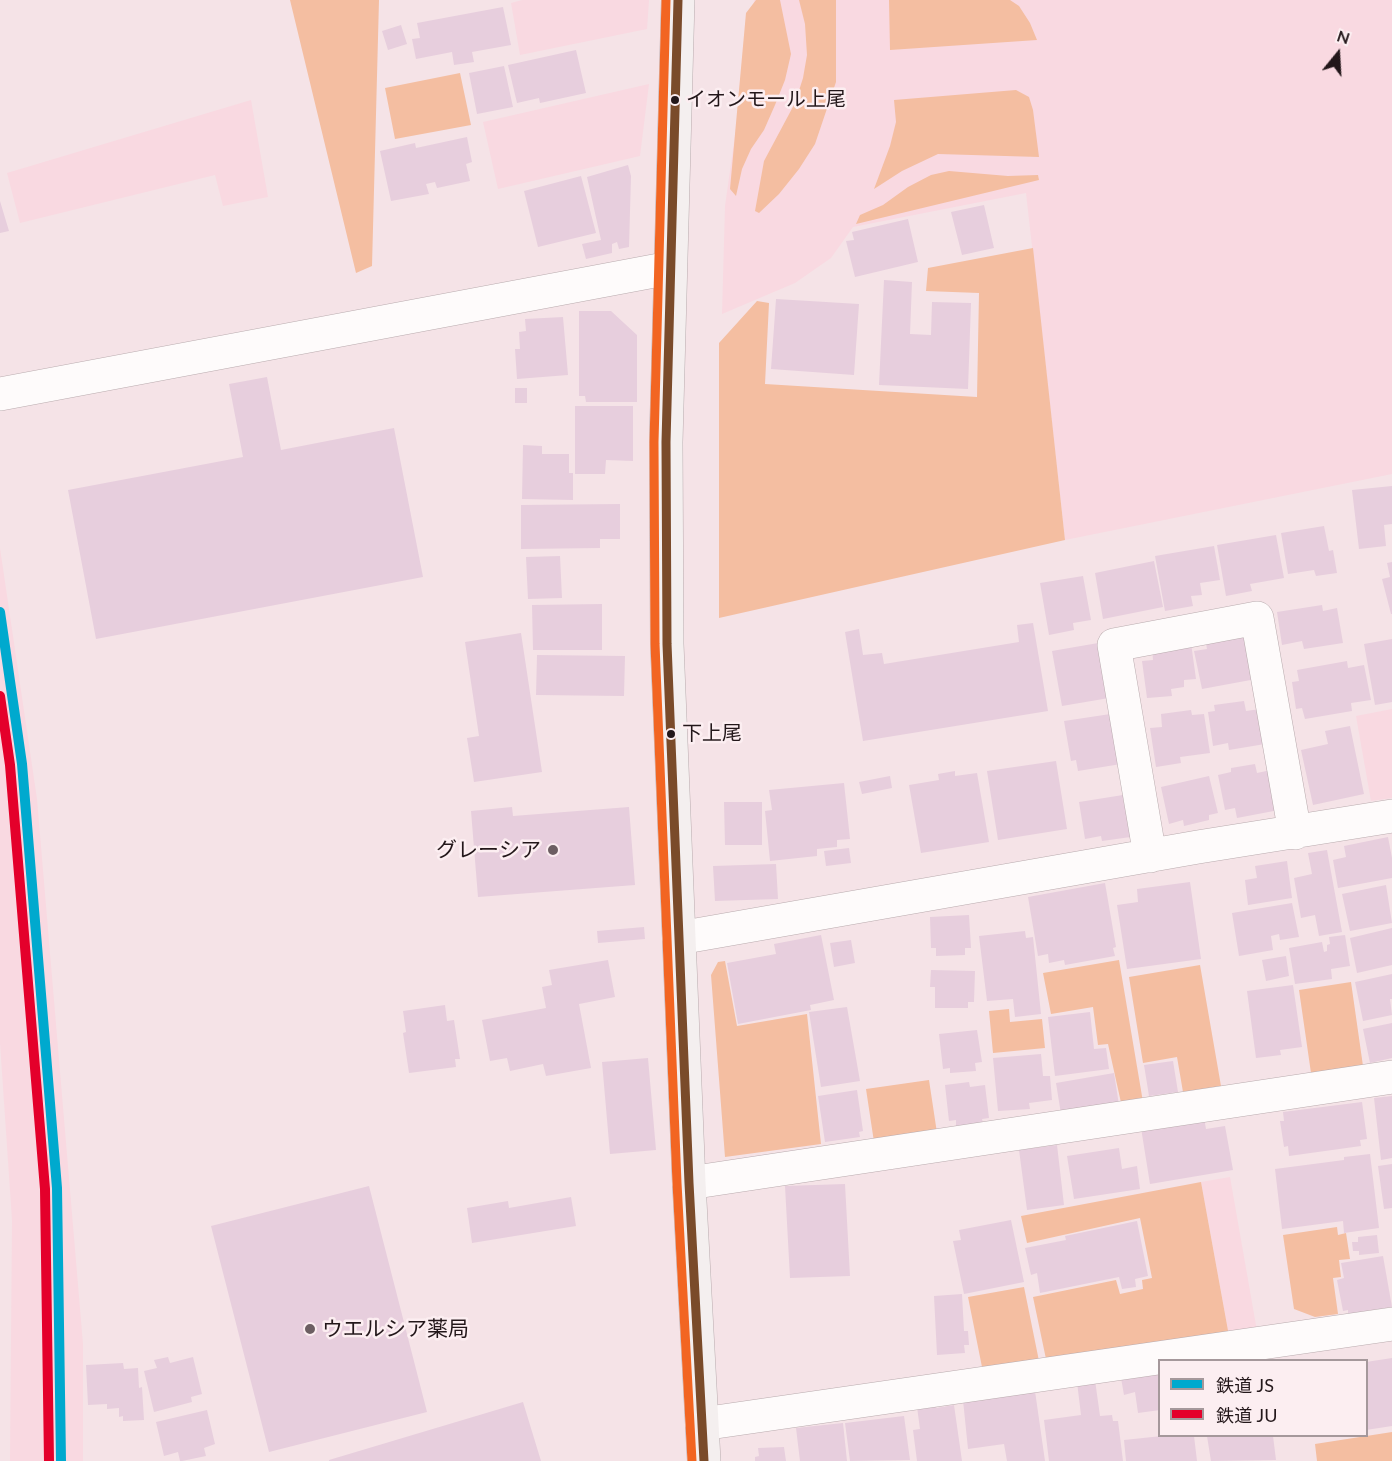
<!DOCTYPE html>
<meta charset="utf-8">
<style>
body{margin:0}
#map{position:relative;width:1392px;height:1461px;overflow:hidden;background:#f5e3e7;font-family:Lato,"Noto Sans JP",sans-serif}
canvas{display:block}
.legend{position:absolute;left:1158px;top:1359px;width:210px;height:78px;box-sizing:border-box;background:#fceef1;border:2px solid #a5989b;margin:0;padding:8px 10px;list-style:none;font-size:18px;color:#23171a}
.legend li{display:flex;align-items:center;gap:12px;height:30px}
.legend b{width:30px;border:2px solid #a5989b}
.north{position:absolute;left:1308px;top:24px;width:60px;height:60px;-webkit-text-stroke:4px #fceef1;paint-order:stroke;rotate:18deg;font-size:16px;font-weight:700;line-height:24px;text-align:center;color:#23171a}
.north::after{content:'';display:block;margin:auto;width:21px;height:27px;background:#23171a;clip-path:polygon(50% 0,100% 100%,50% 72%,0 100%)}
</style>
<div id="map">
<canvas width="1392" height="1461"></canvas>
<ul class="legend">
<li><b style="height:8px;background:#00a9ce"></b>鉄道 JS</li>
<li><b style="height:8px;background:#e4002b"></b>鉄道 JU</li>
</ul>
<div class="north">N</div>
</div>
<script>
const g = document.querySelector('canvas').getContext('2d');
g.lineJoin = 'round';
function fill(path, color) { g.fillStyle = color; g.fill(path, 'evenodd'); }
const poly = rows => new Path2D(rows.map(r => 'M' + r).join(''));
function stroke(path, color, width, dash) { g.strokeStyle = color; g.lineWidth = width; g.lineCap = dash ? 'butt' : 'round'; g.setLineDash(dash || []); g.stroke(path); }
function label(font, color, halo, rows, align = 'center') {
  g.font = font + ' Lato,"Noto Sans JP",sans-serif'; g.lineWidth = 5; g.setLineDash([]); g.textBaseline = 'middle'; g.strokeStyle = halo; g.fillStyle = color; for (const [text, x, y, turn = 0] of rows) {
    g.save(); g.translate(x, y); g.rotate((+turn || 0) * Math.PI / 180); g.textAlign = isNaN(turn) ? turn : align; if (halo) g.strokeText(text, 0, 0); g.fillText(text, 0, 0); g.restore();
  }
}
fill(poly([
 [522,0,649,0,647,29,520,55,511,3],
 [754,0,1392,0,1392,474,1065,540,1026,193,853,227,831,258,795,283,722,314,725,206],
 [649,84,640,156,498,189,483,122],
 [251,100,268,197,223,206,215,175,20,223,7,173],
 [0,548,37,799,83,1344,83,1461,10,1461,12,1220,0,1043],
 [1392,709,1392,798,1371,801,1356,716],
 [1230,1177,1257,1331,1229,1336,1201,1182]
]), '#f9d9e1');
fill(poly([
 [290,0,379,0,372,266,356,273],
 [756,0,780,0,791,54,785,80,775,105,764,130,751,149,742,169,736,196,730,189,746,13],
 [799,0,836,0,836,82,815,144,799,169,779,194,759,213,755,211,764,161,795,103,803,78,807,55,805,24],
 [889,0,1010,0,1019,6,1030,23,1037,40,890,50],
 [460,73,471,125,395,139,385,88],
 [1016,90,1029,97,1033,110,1039,157,938,154,902,171,874,189,890,146,896,122,894,100],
 [949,171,1008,176,1038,175,1039,180,856,224,860,215,883,205,908,187,931,175],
 [1033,248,1065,540,719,618,719,343,757,301,769,303,765,384,977,397,979,293,926,291,928,268],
 [1119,960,1143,1102,1122,1107,1108,1044,1098,1045,1093,1007,1051,1014,1043,973],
 [725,961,737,1026,807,1014,821,1144,725,1157,711,975,718,962],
 [1200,965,1221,1086,1183,1092,1177,1057,1143,1063,1129,977],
 [1351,982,1363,1066,1311,1073,1299,990],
 [1009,1009,1010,1022,1042,1019,1045,1048,993,1053,989,1011],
 [929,1080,937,1133,874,1142,866,1089],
 [1201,1182,1229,1336,1046,1359,1033,1297,1116,1280,1120,1294,1143,1289,1142,1280,1152,1278,1140,1218,1027,1243,1021,1216],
 [1337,1227,1338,1235,1346,1233,1350,1259,1339,1260,1341,1277,1333,1278,1338,1314,1315,1317,1294,1309,1283,1235],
 [1024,1287,1039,1361,983,1372,968,1297],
 [1392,1432,1392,1461,1317,1461,1315,1444]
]), '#f4bea1');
fill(poly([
 [503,7,511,45,472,52,474,62,454,65,452,52,416,59,412,39,420,38,417,23],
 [401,25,407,44,388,50,382,31],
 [576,50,586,93,540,103,539,98,517,103,508,65],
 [504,66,513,107,477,114,469,73],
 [467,137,472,162,466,164,470,181,437,188,435,182,426,184,429,194,391,201,380,151,415,143,416,148],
 [628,165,631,176,629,247,619,249,617,242,612,244,612,253,586,259,582,244,601,240,587,177],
 [581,176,596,233,538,247,524,191],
 [0,201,9,231,0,233],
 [984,205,994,248,962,255,951,212],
 [908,219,918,262,855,277,846,241,854,240,852,232],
 [884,280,912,282,910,334,931,335,932,302,971,303,968,389,879,385],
 [776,299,859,304,854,375,771,369],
 [579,311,611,311,637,335,637,402,586,402,585,396,579,396],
 [563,317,568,375,517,379,515,349,520,349,519,332,526,331,525,319],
 [267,377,281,450,394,428,423,577,96,639,68,490,243,457,229,384],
 [515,388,527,388,527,403,515,403],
 [575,406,633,406,633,461,606,460,605,474,575,474],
 [523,445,542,446,542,454,569,454,569,473,573,473,573,500,522,499],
 [1392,486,1392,524,1384,525,1386,546,1359,549,1352,490],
 [620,504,620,539,600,539,600,548,521,549,521,505],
 [1324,526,1329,551,1333,550,1337,573,1316,576,1314,570,1288,574,1281,533],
 [1276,535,1284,578,1250,584,1252,591,1226,596,1217,545],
 [1214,546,1220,580,1200,583,1202,595,1191,596,1193,606,1165,611,1155,556],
 [560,556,562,598,528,599,526,557],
 [1154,561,1163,607,1103,619,1095,573],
 [1392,562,1392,614,1391,614,1382,579,1390,577,1387,563],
 [1083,576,1091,620,1073,623,1074,630,1049,635,1040,583],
 [602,604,602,650,533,650,532,605],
 [1322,605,1323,611,1337,608,1343,643,1304,649,1302,641,1282,645,1277,612],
 [1033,623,1048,711,863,741,845,632,859,629,863,655,882,653,884,664,1019,642,1017,625],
 [521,633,542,772,474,782,467,738,479,736,465,642],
 [1247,636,1256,679,1202,689,1194,651,1207,649,1205,638],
 [1392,639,1392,702,1375,705,1364,644],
 [1104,642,1109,698,1062,706,1052,651],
 [1191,643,1196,679,1184,680,1184,687,1171,689,1172,696,1147,698,1142,661,1153,660,1152,648],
 [537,655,625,656,624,696,536,695],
 [1347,661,1348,668,1364,665,1371,700,1351,703,1352,711,1305,719,1302,708,1296,709,1292,682,1299,681,1297,670],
 [1244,701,1246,711,1260,709,1265,744,1229,750,1228,743,1213,746,1208,712,1215,711,1214,705],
 [1191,710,1192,715,1204,714,1210,753,1180,757,1181,763,1156,767,1150,728,1162,727,1161,714],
 [1117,713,1121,764,1078,771,1076,760,1071,761,1064,721],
 [1350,726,1364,794,1313,805,1301,750,1328,744,1325,731],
 [1056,761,1067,829,998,840,987,771],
 [1255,764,1257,773,1271,770,1279,810,1237,818,1235,808,1225,810,1218,775,1231,772,1231,768],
 [955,771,955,776,977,773,989,842,921,853,909,785,939,780,938,774],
 [890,776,892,788,862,794,859,782],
 [1209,776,1218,813,1209,815,1209,820,1184,826,1183,820,1169,824,1161,787],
 [844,783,850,839,837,840,837,847,817,849,817,856,770,861,765,811,772,810,769,790],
 [1123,795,1124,804,1133,803,1138,836,1102,841,1101,836,1085,839,1079,802],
 [724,802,762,802,762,845,725,845],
 [512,807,513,816,629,807,635,885,478,897,471,811],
 [1388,837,1392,858,1392,878,1338,888,1333,860,1346,857,1344,846],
 [849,848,851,863,826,866,824,851],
 [1327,850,1342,932,1319,936,1315,915,1301,918,1294,878,1312,874,1308,853],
 [1287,861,1292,898,1248,905,1245,880,1257,878,1255,866],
 [776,864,778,899,715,901,713,866],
 [1190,882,1201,959,1127,969,1117,905,1138,902,1137,889],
 [1105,883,1116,947,1113,948,1115,956,1065,965,1064,960,1049,963,1048,954,1038,956,1028,897],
 [1386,885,1392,923,1350,931,1342,894],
 [1292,903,1299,937,1280,940,1279,934,1271,936,1273,950,1239,956,1232,913],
 [969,915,971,948,965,948,965,955,936,956,936,948,931,948,930,917],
 [644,927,645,939,598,943,597,931],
 [1392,928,1392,965,1357,973,1350,938],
 [1025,931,1026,938,1033,937,1041,1014,1015,1017,1013,999,987,1001,979,936],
 [821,935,834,1000,810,1005,811,1010,738,1024,727,963,776,954,774,944],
 [1345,935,1350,966,1331,969,1332,979,1295,984,1289,948,1322,942,1324,952,1327,951,1327,945,1330,944,1329,937],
 [851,940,855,963,834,967,830,943],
 [1286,956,1289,976,1266,981,1262,960],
 [608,960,615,997,579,1004,591,1068,546,1076,543,1064,510,1071,507,1058,490,1061,482,1020,546,1008,542,987,552,985,549,970],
 [931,970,975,971,974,1002,968,1002,968,1008,935,1008,935,987,930,987],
 [1392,974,1392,999,1390,999,1392,1015,1363,1021,1355,982],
 [1293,985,1302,1047,1280,1050,1281,1055,1256,1058,1247,991],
 [445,1005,447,1021,454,1020,460,1059,455,1059,456,1067,409,1073,403,1033,406,1032,403,1011],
 [847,1007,860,1081,821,1087,809,1012],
 [1090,1012,1094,1049,1106,1048,1109,1069,1055,1076,1048,1017],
 [1392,1023,1392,1058,1370,1063,1363,1029],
 [977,1030,982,1062,975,1063,976,1071,950,1073,950,1068,943,1069,939,1034],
 [1041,1054,1043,1076,1050,1076,1052,1100,1029,1103,1030,1109,998,1111,993,1058],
 [648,1058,656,1150,610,1154,602,1062],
 [1173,1061,1178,1092,1149,1096,1144,1065],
 [1114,1073,1119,1105,1061,1114,1056,1083],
 [969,1082,970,1087,985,1085,989,1118,982,1119,983,1123,956,1126,956,1120,949,1121,945,1085],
 [857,1090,863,1131,859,1132,860,1137,825,1142,818,1096],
 [1392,1096,1392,1158,1381,1160,1374,1098],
 [1362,1102,1367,1139,1360,1140,1361,1146,1289,1156,1288,1146,1284,1147,1280,1121,1284,1121,1283,1112],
 [1204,1118,1206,1129,1225,1126,1233,1170,1150,1184,1141,1128],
 [1057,1145,1064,1205,1027,1210,1019,1150],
 [1119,1148,1122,1169,1137,1166,1140,1189,1074,1199,1067,1156],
 [1370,1154,1379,1228,1344,1233,1343,1221,1282,1229,1275,1169,1344,1160,1344,1157],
 [1392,1164,1392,1208,1384,1209,1378,1166],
 [845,1184,850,1276,790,1278,785,1186],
 [369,1186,427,1412,269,1452,211,1226],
 [571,1197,576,1226,472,1243,467,1208,508,1201,509,1208],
 [1011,1220,1024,1282,964,1294,953,1241,961,1240,959,1230],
 [1137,1221,1148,1276,1135,1279,1136,1287,1122,1289,1119,1277,1040,1293,1037,1273,1031,1275,1025,1248,1066,1240,1065,1236],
 [1377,1235,1379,1253,1359,1255,1359,1251,1353,1251,1352,1242,1358,1242,1358,1237],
 [1383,1256,1392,1307,1348,1314,1348,1310,1343,1311,1337,1280,1344,1278,1341,1263],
 [962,1294,964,1331,968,1331,969,1345,964,1345,965,1353,937,1355,934,1296],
 [168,1357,170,1363,193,1357,202,1394,191,1397,192,1402,154,1412,144,1371,157,1368,154,1360],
 [1392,1358,1392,1426,1366,1430,1366,1362],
 [123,1363,124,1369,138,1368,139,1388,142,1387,144,1420,123,1421,123,1416,119,1417,119,1408,107,1409,107,1404,88,1405,86,1365],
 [1160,1372,1160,1410,1138,1413,1135,1392,1124,1395,1121,1378],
 [1095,1380,1100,1416,1112,1415,1113,1421,1118,1421,1123,1461,1049,1461,1044,1420,1081,1415,1077,1382],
 [1035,1391,1045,1461,1007,1461,1004,1444,968,1449,963,1400],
 [523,1402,541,1461,329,1461,329,1460],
 [937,1405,936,1408,954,1405,962,1461,917,1461,913,1430,920,1429,917,1407],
 [207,1410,215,1444,204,1448,206,1456,182,1461,180,1461,178,1452,164,1456,156,1422],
 [904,1416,910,1460,850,1461,845,1423],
 [843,1423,847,1461,800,1461,796,1428],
 [1162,1436,1194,1436,1197,1461,1126,1461,1124,1440],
 [1207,1436,1273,1436,1276,1460,1211,1461],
 [784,1447,786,1461,755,1461,755,1457,759,1456,758,1448]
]), '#e7cedd');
const minor = poly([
 [1150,856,1114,645,1257,618,1295,833],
 [679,938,1198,847,1392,816],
 [689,1183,1392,1077],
 [702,1424,1392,1324]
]);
const tertiary = poly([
 [0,394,670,268]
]);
const secondary = poly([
 [678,0,666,442,667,644,689,1183,704,1461]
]);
stroke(minor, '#b9abae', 34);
stroke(tertiary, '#b9abae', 34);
stroke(secondary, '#b9abae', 34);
stroke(minor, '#fefbfb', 33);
stroke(tertiary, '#fefbfb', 33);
stroke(secondary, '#f4efef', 33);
stroke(poly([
 [678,0,666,442,667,644,689,1183,704,1461]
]), '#7a4b2a', 9);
stroke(poly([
 [666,0,654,442,655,644,677,1183,692,1461]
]), '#f26522', 9);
stroke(poly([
 [0,612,22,764,57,1188,61,1461]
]), '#00a9ce', 10);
stroke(poly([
 [0,696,10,765,45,1189,49,1461]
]), '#e4002b', 10);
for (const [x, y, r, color] of [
 [675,100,5,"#23171a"],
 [671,734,5,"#23171a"],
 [553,850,6,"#6c5e62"],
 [310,1329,6,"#6c5e62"]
]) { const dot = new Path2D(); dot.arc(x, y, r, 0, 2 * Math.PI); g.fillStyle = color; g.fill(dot); stroke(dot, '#fceef1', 2); }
label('20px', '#23171a', '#fceef1', [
 ["イオンモール上尾",686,100],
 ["下上尾",682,734]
], 'left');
label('21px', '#23171a', '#fceef1', [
 ["グレーシア",541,850],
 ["ウエルシア薬局",322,1329,"left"]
], 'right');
</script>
